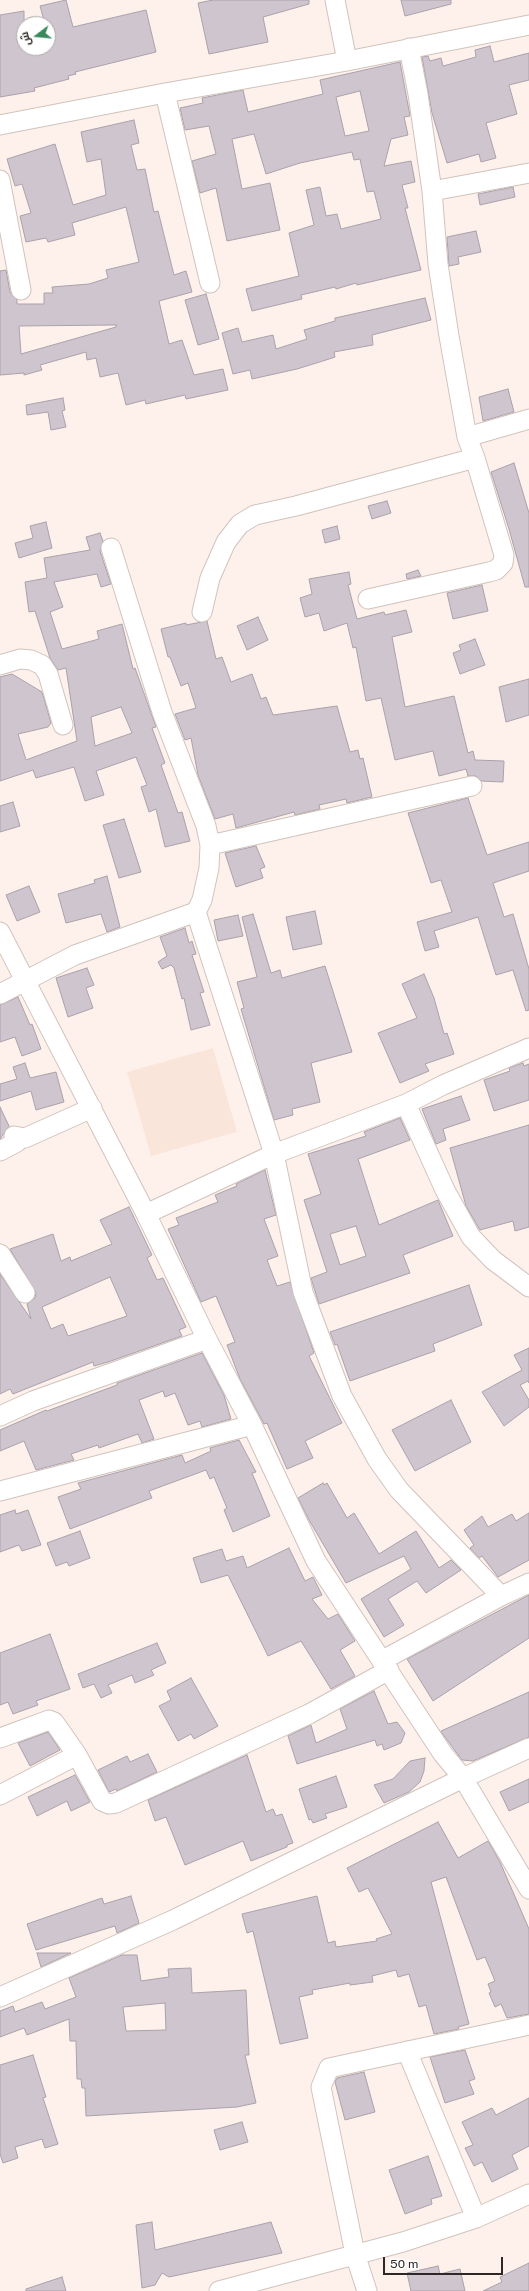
<!DOCTYPE html>
<meta charset="utf-8">
<style>
body{margin:0}
#map{position:relative;width:529px;height:2291px;overflow:hidden;background:#fef1eb;font-family:"Public Sans",Cairo,sans-serif}
canvas{display:block}
.north{position:absolute;left:16px;top:16px;width:40px;height:40px;box-sizing:border-box;background:#fff;border:1px solid #aba9a8;border-radius:50%;rotate:254deg;font-size:11px;font-weight:700;line-height:16px;text-align:center;color:#2d2826}
.north::after{content:'';display:block;margin:auto;width:14px;height:18px;background:#388a5c;clip-path:polygon(50% 0,100% 100%,50% 72%,0 100%)}
.scale{position:absolute;left:383px;top:2257px;width:120px;height:18px;box-sizing:border-box;border:2px solid #2d2826;border-top:0;padding-left:5px;font-size:12px;line-height:14px;white-space:nowrap;color:#2d2826;-webkit-text-stroke:3px #fff;paint-order:stroke}
</style>
<div id="map">
<canvas width="529" height="2291"></canvas>
<div class="north">ش</div>
<div class="scale">50 m</div>
</div>
<script>
const g = document.querySelector('canvas').getContext('2d');
g.lineJoin = 'round';
function fill(path, color) { g.fillStyle = color; g.fill(path, 'evenodd'); }
const poly = rows => new Path2D(rows.map(r => 'M' + r).join(''));
function stroke(path, color, width, dash) { g.strokeStyle = color; g.lineWidth = width; g.lineCap = dash ? 'butt' : 'round'; g.setLineDash(dash || []); g.stroke(path); }
fill(poly([
 [213,1048,237,1132,151,1156,127,1072]
]), '#fae5db');
const building = poly([
 [66,0,73,27,146,10,156,52,75,72,76,74,68,76,69,79,34,88,35,91,0,97,0,15,24,11,24,48,48,48,48,24,45,24,40,6,66,0],
 [213,0,309,0,309,4,263,17,268,42,209,54,198,3,213,0],
 [401,0,451,0,451,4,405,16,401,0],
 [490,46,494,62,529,53,529,80,509,85,517,114,486,123,496,158,481,162,479,154,447,163,432,113,422,57,428,56,430,61,441,58,443,66,476,57,475,50,490,46],
 [400,62,410,116,404,117,408,135,391,139,384,166,411,161,415,182,402,185,408,208,405,208,421,270,357,285,356,283,336,289,335,287,301,295,302,299,252,311,246,289,299,276,289,233,314,225,306,190,320,187,326,216,337,214,341,229,381,219,374,191,367,192,360,159,354,160,352,152,300,163,266,174,254,134,232,139,242,189,270,183,280,230,227,241,216,188,200,193,192,161,216,154,209,126,185,130,180,108,203,103,202,98,243,90,248,112,323,94,320,80,400,62],
 [360,91,369,131,345,136,336,97,360,91],
 [134,120,139,143,131,145,137,170,145,169,154,212,158,211,174,275,186,271,192,292,159,301,169,344,182,340,194,375,223,369,228,390,186,399,185,395,146,404,145,400,126,405,118,373,100,377,96,358,87,360,86,352,40,365,42,370,24,375,24,373,0,375,0,271,6,270,10,292,17,300,17,304,44,304,44,293,53,293,52,287,89,284,108,278,106,270,139,262,126,207,72,223,75,235,48,242,46,238,26,242,20,216,31,213,22,184,15,186,7,159,55,144,73,205,106,195,101,159,87,162,81,132,134,120],
 [116,325,116,327,21,354,19,326,116,325],
 [513,187,515,197,480,205,478,194,513,187],
 [476,231,481,252,458,257,459,264,449,266,447,237,476,231],
 [206,294,219,339,198,345,185,300,206,294],
 [425,298,431,320,372,335,373,345,334,352,335,357,326,360,297,369,252,379,250,370,233,374,222,333,238,328,242,342,273,335,276,349,307,339,304,330,335,321,335,318,425,298],
 [508,389,514,412,483,421,479,397,508,389],
 [63,398,65,410,62,411,66,427,51,430,48,412,27,415,26,405,63,398],
 [514,463,529,513,529,587,525,587,509,529,491,472,514,463],
 [387,501,391,513,372,519,368,506,387,501],
 [46,522,52,548,19,558,15,543,33,538,30,526,46,522],
 [337,526,340,539,325,543,322,530,337,526],
 [100,533,103,541,100,551,111,584,101,587,97,574,54,582,63,607,50,612,62,649,99,639,97,631,122,624,133,669,135,668,156,727,152,728,165,763,161,765,178,813,182,812,190,841,165,847,156,809,149,812,141,787,147,785,136,757,96,771,104,795,85,801,74,767,36,778,33,770,0,781,0,677,12,674,42,692,51,723,48,727,18,734,26,760,77,741,66,668,58,670,50,658,35,611,29,612,25,582,47,578,44,558,90,550,86,537,100,533],
 [121,707,132,733,95,746,91,717,121,707],
 [418,570,421,576,407,579,406,574,418,570],
 [349,572,351,584,348,585,357,619,384,612,385,615,406,610,412,632,392,637,405,707,454,696,468,753,473,751,475,760,504,761,503,782,481,781,476,776,468,776,466,769,439,776,433,751,395,760,381,698,366,701,356,647,353,648,347,623,324,631,319,613,305,617,300,598,312,594,309,579,349,572],
 [482,585,488,611,453,619,447,593,482,585],
 [258,617,268,640,247,650,237,626,258,617],
 [207,621,216,659,222,657,231,682,252,674,261,699,266,697,273,715,337,706,350,752,358,750,360,759,363,758,372,797,347,803,346,799,319,805,320,809,295,815,294,812,236,828,233,814,215,819,198,775,191,738,185,740,175,714,196,708,188,683,181,686,170,657,168,657,161,629,186,623,186,625,207,621],
 [475,639,485,665,460,674,453,653,461,650,459,645,475,639],
 [529,679,529,715,506,722,499,687,529,679],
 [468,798,487,855,529,842,529,871,493,883,504,917,513,914,529,969,529,1010,526,1011,513,970,496,975,478,917,434,931,439,947,425,951,417,922,452,912,441,880,431,883,408,813,468,798],
 [13,802,20,826,0,832,0,806,13,802],
 [124,819,141,872,119,878,103,825,124,819],
 [256,846,265,867,260,869,263,878,236,887,225,853,256,846],
 [107,876,120,927,107,932,101,914,66,923,58,894,95,883,94,880,107,876],
 [29,886,40,912,17,921,6,895,29,886],
 [315,911,322,944,293,950,286,917,315,911],
 [253,914,271,973,280,970,282,978,325,966,352,1052,311,1063,320,1102,292,1109,293,1115,274,1120,241,1009,244,1008,237,982,257,977,242,917,253,914],
 [238,915,243,936,218,941,214,920,238,915],
 [185,928,189,943,192,941,196,954,192,955,204,992,200,993,210,1025,191,1030,184,998,182,999,174,968,171,965,162,969,158,962,167,956,160,937,185,928],
 [87,968,94,985,86,988,93,1008,68,1017,56,978,87,968],
 [424,974,434,998,444,1034,447,1033,454,1054,425,1064,429,1071,400,1083,378,1033,417,1018,402,984,424,974],
 [18,997,30,1025,32,1024,41,1049,22,1056,15,1037,0,1042,0,1005,18,997],
 [25,1063,30,1078,56,1072,64,1102,36,1110,31,1091,0,1101,0,1084,17,1079,13,1067,25,1063],
 [523,1063,524,1066,529,1064,529,1100,494,1111,484,1080,510,1071,509,1068,523,1063],
 [461,1096,470,1120,443,1129,446,1140,436,1144,422,1109,461,1096],
 [0,1107,9,1126,0,1139,0,1107],
 [400,1118,410,1140,358,1159,379,1225,438,1200,453,1236,403,1255,410,1273,319,1304,311,1278,327,1272,304,1200,321,1194,308,1154,366,1136,364,1132,400,1118],
 [356,1226,366,1256,340,1265,330,1234,356,1226],
 [529,1125,529,1227,515,1231,513,1221,480,1230,466,1206,450,1148,529,1125],
 [265,1170,276,1215,264,1219,278,1256,267,1260,277,1286,290,1282,314,1353,309,1356,342,1423,305,1441,313,1458,287,1469,267,1423,264,1424,240,1379,227,1345,235,1342,216,1296,201,1302,168,1229,179,1225,176,1218,218,1202,215,1195,237,1186,236,1184,265,1170],
 [129,1207,152,1255,147,1258,157,1280,163,1278,186,1327,179,1330,182,1336,108,1362,94,1366,93,1362,13,1394,10,1389,0,1394,0,1274,31,1319,27,1304,35,1298,36,1293,10,1249,53,1234,61,1261,70,1257,71,1261,112,1244,100,1220,129,1207],
 [110,1277,127,1316,68,1336,63,1324,51,1329,42,1307,110,1277],
 [469,1285,482,1325,433,1344,435,1351,350,1381,337,1344,335,1345,330,1332,469,1285],
 [529,1348,529,1383,528,1381,520,1385,529,1400,529,1407,504,1426,482,1392,522,1370,514,1355,529,1348],
 [202,1353,224,1395,231,1419,202,1427,200,1421,188,1425,175,1393,165,1397,163,1391,139,1400,154,1439,142,1443,138,1434,99,1448,98,1445,71,1454,74,1460,36,1470,24,1441,0,1451,0,1430,46,1410,47,1411,117,1385,117,1383,202,1353],
 [451,1400,471,1442,415,1471,392,1430,451,1400],
 [239,1440,256,1472,252,1473,270,1516,233,1532,224,1510,227,1508,214,1477,210,1479,206,1470,149,1491,152,1498,70,1529,58,1497,81,1489,78,1483,182,1455,185,1463,211,1451,210,1448,239,1440],
 [323,1483,324,1485,327,1483,347,1518,354,1513,379,1554,416,1531,439,1568,451,1560,461,1570,426,1593,417,1581,388,1599,404,1625,384,1637,361,1599,411,1569,404,1556,346,1583,309,1520,298,1498,323,1483],
 [15,1510,16,1514,28,1510,41,1545,22,1551,19,1545,0,1552,0,1515,15,1510],
 [529,1513,529,1560,498,1577,482,1556,479,1558,470,1548,474,1545,464,1530,482,1516,488,1527,512,1514,516,1521,529,1513],
 [80,1531,90,1558,69,1566,67,1562,56,1566,47,1543,80,1531],
 [289,1548,305,1581,313,1577,322,1595,312,1599,328,1619,338,1614,355,1641,340,1650,355,1676,331,1689,301,1641,268,1656,228,1575,201,1583,193,1558,222,1549,226,1561,243,1556,247,1568,289,1548],
 [529,1595,529,1638,433,1701,407,1659,529,1595],
 [50,1634,70,1689,36,1701,38,1705,13,1714,8,1702,0,1705,0,1653,50,1634],
 [157,1643,166,1663,151,1670,154,1675,135,1683,132,1675,108,1685,112,1693,101,1698,94,1684,83,1688,78,1674,157,1643],
 [191,1678,218,1726,194,1739,191,1734,178,1741,159,1706,171,1700,167,1691,191,1678],
 [374,1691,388,1724,397,1722,405,1733,401,1743,384,1750,382,1744,377,1746,375,1740,297,1764,288,1736,311,1725,316,1743,347,1729,340,1709,374,1691],
 [529,1692,529,1737,473,1761,462,1760,442,1733,441,1731,529,1692],
 [48,1732,60,1750,30,1766,18,1743,48,1732],
 [148,1754,157,1772,117,1791,116,1789,109,1792,98,1770,127,1756,130,1762,148,1754],
 [247,1755,266,1812,273,1809,276,1816,282,1814,293,1843,287,1845,287,1847,251,1861,243,1841,185,1865,166,1817,155,1821,148,1800,247,1755],
 [425,1758,424,1771,420,1782,409,1792,384,1803,374,1785,393,1779,410,1761,425,1758],
 [75,1775,90,1802,71,1811,67,1801,37,1816,28,1797,75,1775],
 [336,1776,347,1807,325,1814,327,1818,313,1823,311,1819,309,1820,299,1789,336,1776],
 [529,1779,529,1802,509,1811,500,1792,529,1779],
 [438,1822,458,1858,488,1841,500,1862,529,1929,529,2014,507,2018,501,2004,495,2007,489,1993,491,1992,488,1984,495,1981,485,1957,477,1960,446,1877,431,1882,469,2024,458,2027,459,2029,434,2034,426,2005,419,2007,409,1974,398,1977,396,1970,372,1976,373,1982,350,1985,350,1983,312,1990,313,1994,299,1997,308,2038,280,2044,253,1931,247,1933,242,1914,317,1896,328,1943,335,1941,336,1947,377,1941,376,1939,392,1934,368,1888,359,1892,347,1868,438,1822],
 [131,1896,139,1923,117,1933,115,1926,36,1950,27,1924,102,1898,104,1904,131,1896],
 [37,1953,71,1953,41,1967,37,1953],
 [122,1955,137,1955,141,1981,169,1977,168,1969,191,1968,192,1993,246,1990,249,2055,245,2055,256,2103,237,2107,86,2116,85,2088,82,2088,81,2079,77,2079,76,2041,70,2041,69,2019,27,2035,24,2028,0,2037,0,2011,13,2006,15,2012,42,2002,45,2009,76,1997,69,1978,122,1955],
 [165,2003,166,2030,126,2031,123,2007,165,2003],
 [465,2050,475,2079,469,2081,474,2094,445,2103,430,2057,465,2050],
 [33,2055,46,2097,43,2098,58,2144,45,2148,42,2139,15,2147,18,2158,3,2163,0,2154,0,2065,33,2055],
 [364,2072,375,2112,345,2120,335,2082,337,2078,364,2072],
 [529,2098,529,2146,512,2155,518,2169,492,2182,482,2162,474,2166,465,2148,473,2145,462,2122,492,2108,496,2115,529,2098],
 [242,2122,248,2142,220,2150,214,2130,242,2122],
 [428,2156,442,2196,431,2199,432,2204,405,2214,389,2170,428,2156],
 [152,2222,155,2250,271,2222,282,2253,169,2277,162,2273,155,2285,142,2288,136,2225,152,2222],
 [529,2263,529,2291,483,2291,502,2282,500,2277,529,2263],
 [438,2266,440,2274,460,2269,465,2291,411,2291,407,2273,438,2266],
 [62,2277,66,2291,26,2291,26,2289,62,2277]
]);
fill(building, '#cfc5cf');
stroke(building, '#aaa1aa', 1);
const minor = poly([
 [335,0,347,61],
 [165,93,210,283],
 [0,125,165,93,347,61,529,25],
 [0,180,21,290],
 [432,191,529,173],
 [467,437,529,419],
 [368,599,489,572,496,570,503,563,504,555,475,458],
 [202,612,210,578,226,542,240,524,255,515,296,506,475,458,467,437,449,336,438,264,432,191,418,94,409,48],
 [0,665,20,659,31,660,42,665,48,674,63,725],
 [210,845,472,786],
 [196,912,274,1154,303,1292,342,1396,377,1459,399,1490,501,1596,383,1660],
 [0,932,146,1214,207,1339,252,1425,316,1561,443,1754,463,1778,529,1889],
 [0,994,75,955,196,912,202,900,209,868,210,845,206,826,162,712,111,548],
 [406,1104,445,1190,471,1237,493,1260,529,1287],
 [0,1151,17,1142,14,1136,25,1138,92,1108],
 [146,1214,274,1154,406,1104,443,1085,529,1048],
 [0,1254,25,1293],
 [0,1416,33,1401,207,1339],
 [0,1491,252,1425],
 [501,1596,529,1583],
 [0,1738,49,1720,54,1722,77,1755,0,1795],
 [77,1755,102,1801,109,1804,116,1803,309,1714,389,1670],
 [0,1997,173,1920,463,1778,529,1748],
 [407,2051,476,2218],
 [219,2291,403,2242,476,2218,529,2194],
 [367,2291,355,2254,321,2087,329,2068,529,2025]
]);
stroke(minor, '#d0c3bd', 21);
stroke(minor, '#fff', 19);
</script>
